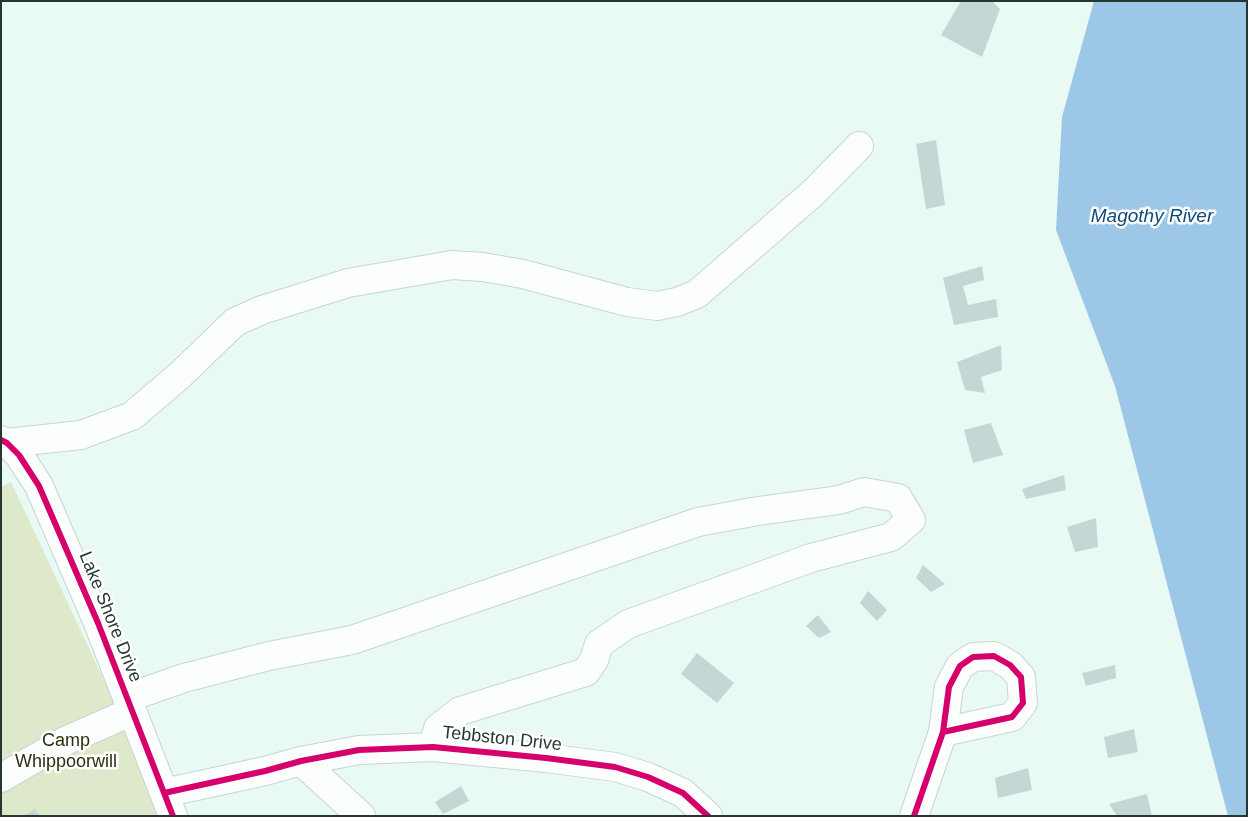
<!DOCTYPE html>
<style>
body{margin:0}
#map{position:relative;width:1248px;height:817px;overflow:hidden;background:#e9f9f4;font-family:Arial,sans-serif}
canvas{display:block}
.frame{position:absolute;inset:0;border:2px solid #253733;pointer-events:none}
</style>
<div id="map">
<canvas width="1248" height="817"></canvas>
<div class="frame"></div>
</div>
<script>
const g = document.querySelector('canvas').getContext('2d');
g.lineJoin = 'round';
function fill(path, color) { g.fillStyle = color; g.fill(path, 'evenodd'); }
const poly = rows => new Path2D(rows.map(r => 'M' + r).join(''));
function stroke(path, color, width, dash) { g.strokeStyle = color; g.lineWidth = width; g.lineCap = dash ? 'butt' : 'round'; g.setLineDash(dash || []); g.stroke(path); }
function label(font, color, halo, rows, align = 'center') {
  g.font = font + ' Arial,sans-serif'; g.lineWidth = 5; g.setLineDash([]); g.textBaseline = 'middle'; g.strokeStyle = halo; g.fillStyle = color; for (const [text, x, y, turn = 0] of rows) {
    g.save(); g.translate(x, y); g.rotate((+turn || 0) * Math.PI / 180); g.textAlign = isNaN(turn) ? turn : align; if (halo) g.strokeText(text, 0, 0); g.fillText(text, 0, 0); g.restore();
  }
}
fill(poly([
 [11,482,141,759,160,816,1,816,1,487]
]), '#dee8ca');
fill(poly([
 [1094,1,1247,1,1247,816,1228,816,1115,386,1056,230,1062,117]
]), '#9cc7e7');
fill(poly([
 [961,1,992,1,1000,9,982,57,941,35],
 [936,140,945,205,926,209,916,144],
 [982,266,984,280,963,286,968,305,996,299,998,317,954,325,943,278],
 [1001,345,1002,370,981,377,985,393,965,390,957,362],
 [991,423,1003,455,973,463,964,430],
 [1064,475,1066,490,1026,499,1022,489],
 [1096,518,1098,547,1075,552,1067,527],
 [923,565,945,584,931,592,916,578],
 [868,591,887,610,877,621,860,603],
 [818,615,831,632,819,638,806,626],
 [697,653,734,683,717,703,681,674],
 [1115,665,1116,678,1086,686,1082,673],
 [1134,729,1138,752,1108,758,1104,737],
 [1028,768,1032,790,998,798,995,778],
 [461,786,469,801,443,814,435,802],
 [1147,794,1152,816,1117,816,1109,804],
 [35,809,39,816,23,816]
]), '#c6d6d5');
const minor = poly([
 [1,440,7,443,19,455,39,486,98,623,173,816],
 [7,443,81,435,132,416,179,376,235,322,262,310,348,283,452,265,483,267,523,274,627,302,657,306,677,302,697,294,814,192,859,146],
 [127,698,184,678,269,656,352,640,698,522,758,511,839,500,864,492,898,498,911,520,891,537,811,558,628,624,599,644,594,660,586,672,460,711,438,728,433,747],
 [301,761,361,816],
 [1,778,65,741,131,712],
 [164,793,265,771,301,761,359,750,433,747,546,758,615,767,648,777,683,793,708,816],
 [914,816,943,732,949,687,960,666,973,657,994,656,1010,665,1021,677,1023,703,1012,717,943,732]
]);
stroke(minor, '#c6d6d1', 30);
stroke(minor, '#fcfefd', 28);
stroke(poly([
 [1,440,7,443,19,455,39,486,98,623,173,816],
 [164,793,265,771,301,761,359,750,433,747,546,758,615,767,648,777,683,793,708,816],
 [914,816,943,732,949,687,960,666,973,657,994,656,1010,665,1021,677,1023,703,1012,717,943,732]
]), '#d6006c', 6);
label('18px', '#253733', '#fff', [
 ["Lake Shore Drive",110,617,68],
 ["Tebbston Drive",502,739,6]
]);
label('18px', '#2c2e0f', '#fff', [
 ["Camp",66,741],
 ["Whippoorwill",66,762]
]);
label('italic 19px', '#0e4b79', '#fff', [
 ["Magothy River",1152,217]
]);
</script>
